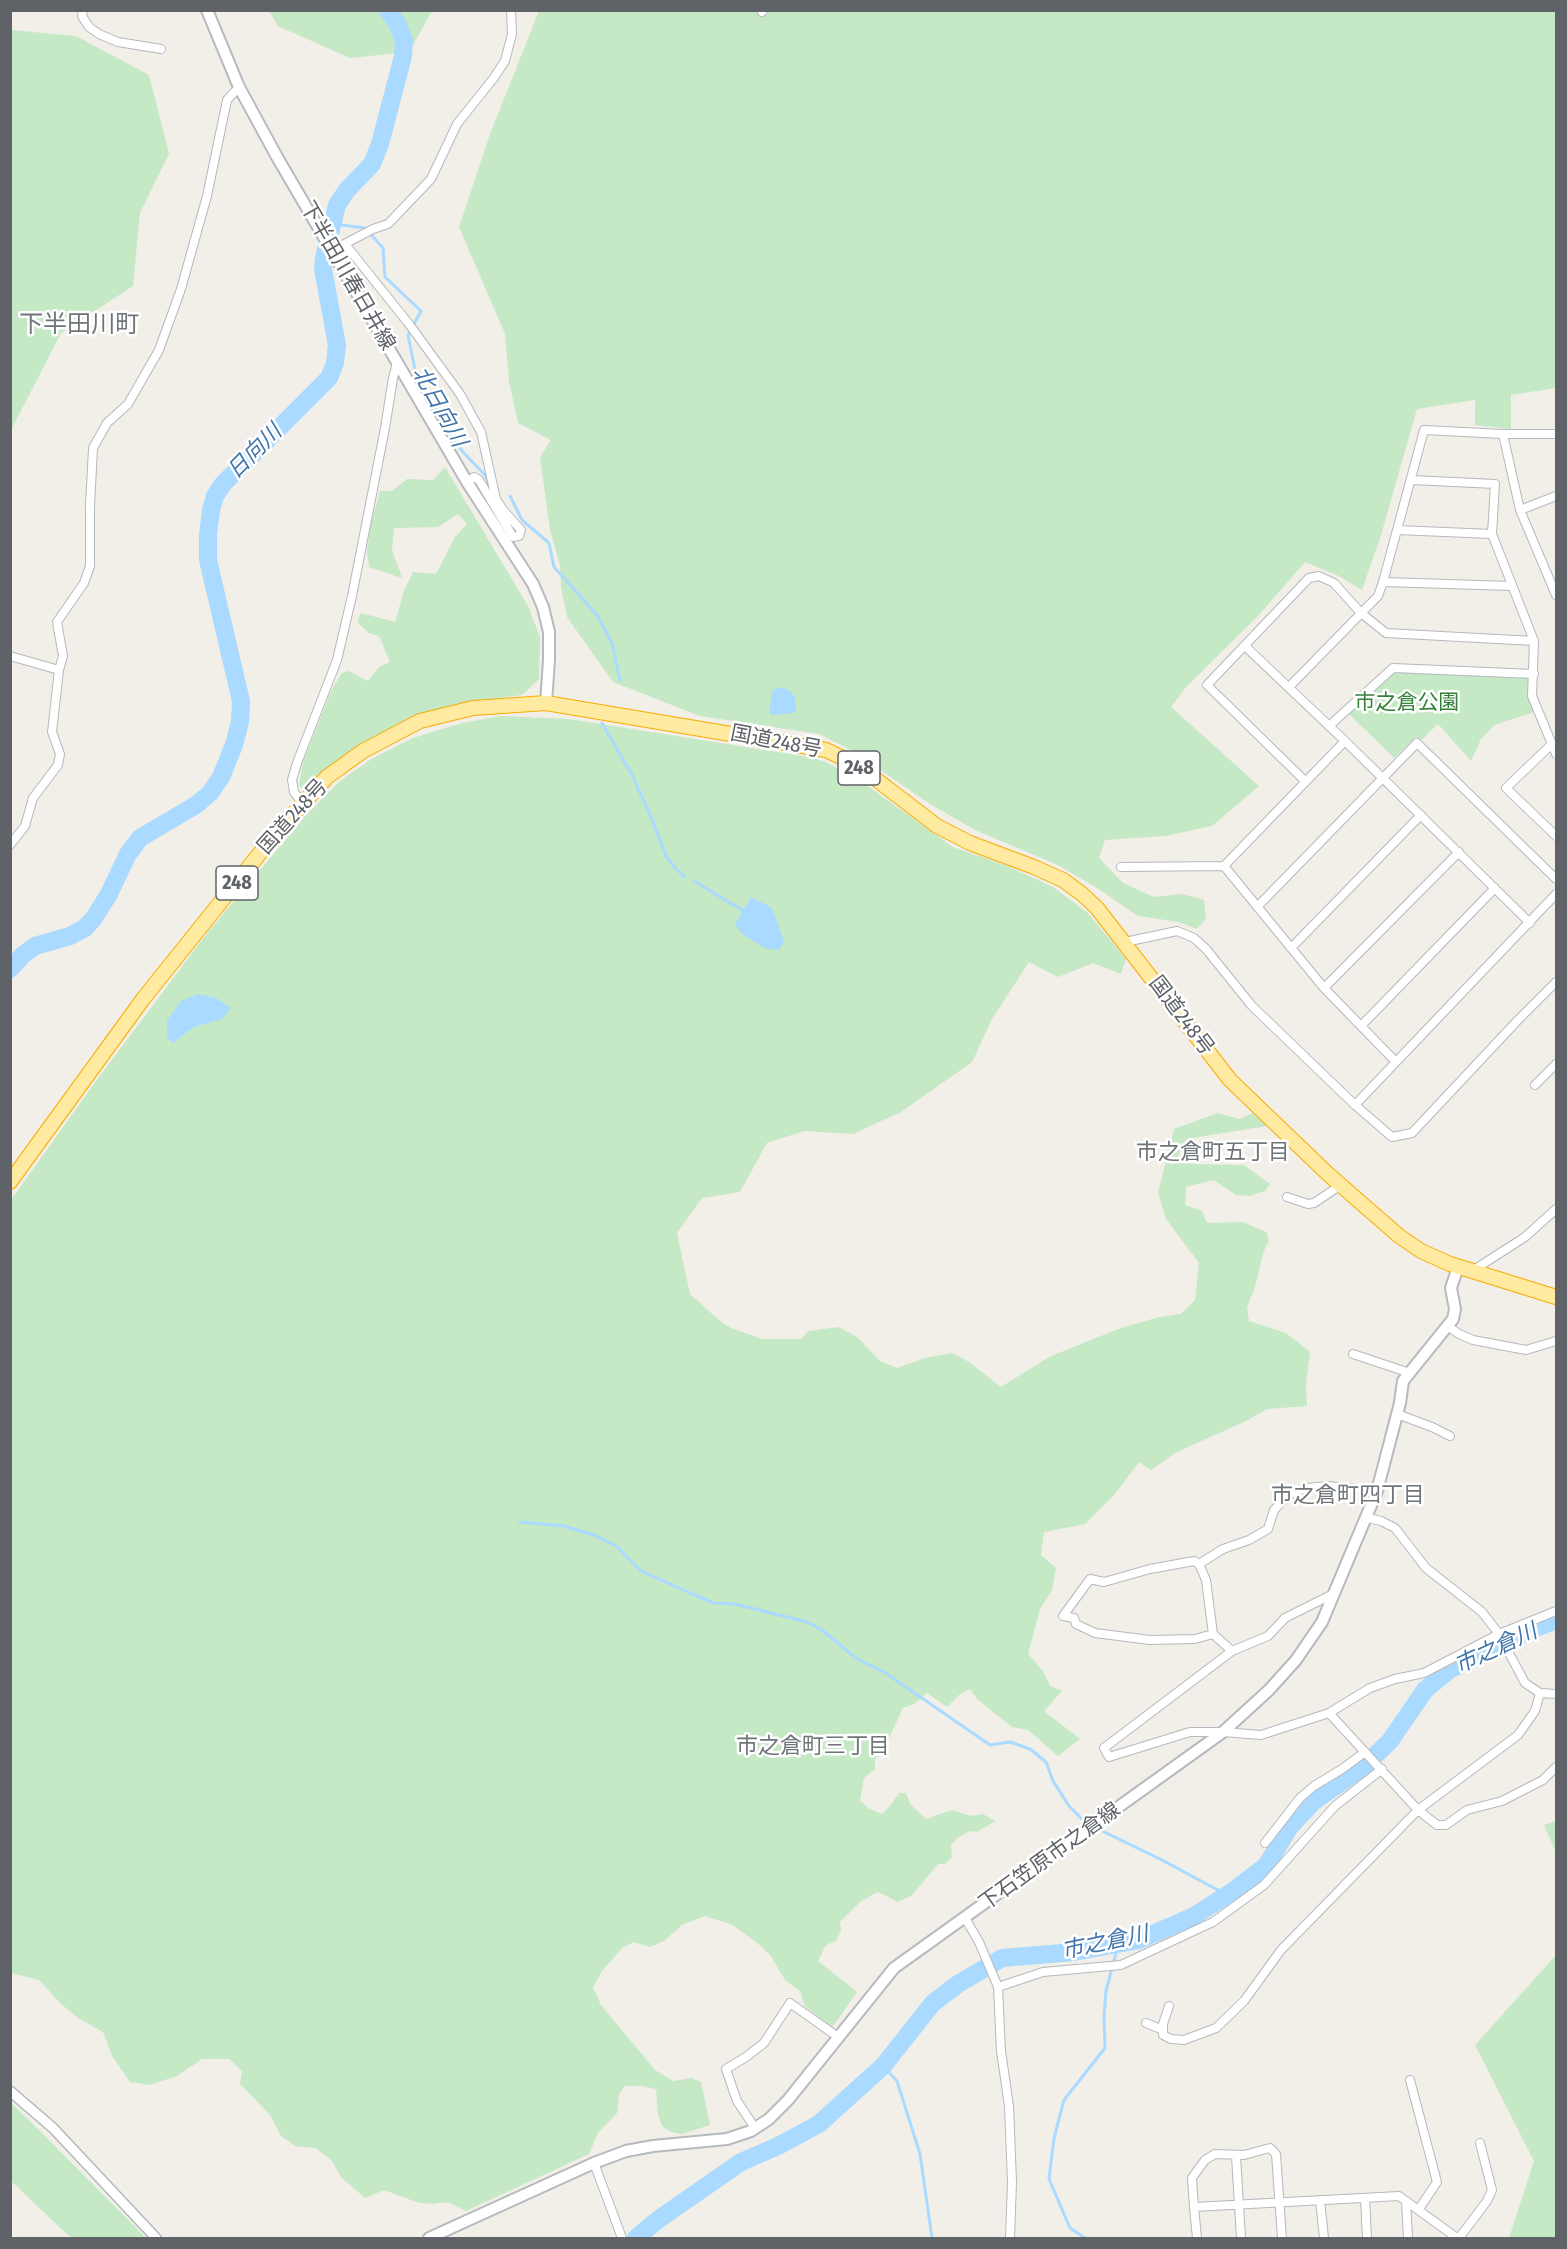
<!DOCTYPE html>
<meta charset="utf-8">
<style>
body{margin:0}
#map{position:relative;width:1567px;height:2249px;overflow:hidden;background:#f1efe8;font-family:"Fira Sans Condensed",sans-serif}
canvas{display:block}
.frame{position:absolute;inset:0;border:12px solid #5f6368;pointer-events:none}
</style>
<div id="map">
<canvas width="1567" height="2249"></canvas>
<div class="frame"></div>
</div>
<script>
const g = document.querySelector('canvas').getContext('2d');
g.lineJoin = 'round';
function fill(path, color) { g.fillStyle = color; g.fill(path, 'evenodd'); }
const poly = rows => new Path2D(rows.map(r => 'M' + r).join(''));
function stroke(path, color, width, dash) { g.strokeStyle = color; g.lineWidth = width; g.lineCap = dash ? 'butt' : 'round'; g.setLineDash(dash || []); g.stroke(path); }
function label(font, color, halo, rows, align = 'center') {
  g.font = font + ' "Fira Sans Condensed","Noto Sans JP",sans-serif'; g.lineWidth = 5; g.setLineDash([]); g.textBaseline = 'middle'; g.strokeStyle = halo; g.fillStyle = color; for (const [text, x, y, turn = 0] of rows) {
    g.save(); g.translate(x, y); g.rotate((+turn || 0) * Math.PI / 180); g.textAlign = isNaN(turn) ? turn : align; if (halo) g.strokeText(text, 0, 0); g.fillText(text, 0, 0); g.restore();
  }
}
fill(poly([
 [269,11,432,11,409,52,350,58,278,26],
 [539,11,1556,11,1556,388,1511,395,1511,429,1475,425,1475,400,1417,409,1381,535,1362,590,1339,576,1305,562,1258,616,1186,687,1171,707,1259,786,1212,826,1165,836,1105,840,1099,858,1123,883,1154,897,1183,894,1204,900,1206,918,1197,929,1179,922,1138,916,1097,888,1058,865,975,830,930,804,851,750,819,734,700,716,613,682,567,617,561,587,560,565,550,530,540,457,551,440,518,423,509,381,505,334,459,227,490,134],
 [11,30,76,36,149,75,169,154,140,213,133,286,61,333,11,430],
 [445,467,528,606,540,637,539,679,522,695,470,702,435,710,403,722,344,755,304,788,299,787,302,765,332,689,342,673,349,671,368,681,379,667,390,662,379,636,369,633,357,622,361,613,395,622,404,591,413,572,436,574,455,537,467,524,458,514,438,527,394,528,392,550,402,578,369,567,367,550,371,523,380,491,392,491,407,479,433,480],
 [1393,668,1534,674,1532,696,1538,711,1494,725,1481,739,1471,761,1438,724,1421,740,1416,737,1394,758,1346,711],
 [501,716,569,719,809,757,826,762,862,782,953,847,1005,865,1053,887,1088,913,1126,959,1121,974,1093,963,1058,977,1029,962,992,1019,972,1062,901,1112,853,1134,804,1131,767,1143,740,1192,702,1198,677,1233,690,1294,720,1321,731,1328,762,1339,801,1339,808,1331,839,1327,857,1337,880,1361,897,1368,925,1358,952,1353,969,1362,1001,1387,1049,1357,1118,1329,1159,1317,1181,1314,1195,1300,1199,1263,1166,1219,1158,1193,1174,1129,1218,1113,1239,1119,1253,1113,1267,1126,1186,1139,1177,1159,1192,1164,1244,1165,1270,1184,1265,1191,1249,1196,1236,1195,1214,1180,1186,1187,1185,1205,1202,1211,1207,1223,1243,1222,1266,1232,1269,1240,1263,1253,1255,1287,1247,1307,1249,1321,1286,1333,1310,1352,1306,1385,1307,1406,1267,1409,1246,1421,1177,1452,1151,1470,1139,1462,1115,1494,1085,1524,1044,1532,1041,1555,1056,1568,1052,1590,1040,1609,1028,1654,1043,1671,1050,1686,1062,1691,1044,1711,1080,1739,1058,1756,1028,1730,1012,1727,977,1699,970,1689,959,1695,947,1707,927,1693,914,1704,903,1708,883,1751,875,1759,875,1769,864,1778,860,1801,868,1808,882,1814,890,1806,899,1793,906,1793,910,1804,926,1819,952,1810,971,1816,983,1814,995,1821,977,1832,970,1831,957,1838,951,1845,952,1857,945,1864,938,1864,911,1896,897,1902,887,1896,877,1892,860,1902,840,1922,841,1931,836,1941,826,1945,818,1961,857,1992,832,2028,805,2006,800,1991,785,1980,771,1956,755,1941,731,1924,705,1916,682,1925,664,1941,650,1947,634,1942,622,1948,602,1971,593,1987,601,2005,655,2070,673,2081,691,2078,701,2082,710,2125,682,2134,671,2132,662,2126,658,2114,656,2089,642,2086,625,2086,619,2094,617,2113,598,2133,589,2154,466,2211,447,2202,432,2204,419,2203,384,2190,365,2198,341,2177,332,2161,316,2148,295,2146,281,2136,270,2115,240,2084,242,2071,229,2059,202,2059,177,2076,150,2085,130,2082,112,2056,103,2032,78,2018,61,2004,39,1980,11,1973,11,1200,96,1081,208,932,307,814,340,781,373,758,413,738,462,723],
 [216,998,208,1023,194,1027,173,1043],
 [1556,1821,1556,1853,1544,1825],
 [1556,1955,1556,2238,1509,2238,1534,2161,1475,2045],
 [10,2102,41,2132,146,2238,71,2238,11,2181]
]), '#c5e8c5');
fill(poly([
 [777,688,784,688,792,693,796,700,796,710,793,713,772,715,769,713,772,691],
 [751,897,772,908,784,942,779,950,764,948,741,933,735,924],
 [199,994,216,998,231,1008,222,1019,194,1027,173,1043,167,1037,167,1021,181,1001]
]), '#aadaff');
stroke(poly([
 [334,224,365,228,383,248,385,277,421,311,408,335,416,375,462,451,485,475,490,487],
 [510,496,522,520,549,543,554,567,597,615,612,643,620,680],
 [602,723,632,775,651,817,666,856,675,868,685,877],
 [694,881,742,910],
 [520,1522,564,1526,594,1535,616,1546,641,1571,690,1593,714,1603,735,1604,807,1622,822,1630,857,1659,884,1672,990,1745,1010,1742,1030,1749,1046,1762,1053,1781,1069,1806,1083,1820],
 [1096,1828,1162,1860,1227,1895],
 [883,2066,897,2081,920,2154,932,2238],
 [1085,2238,1070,2228,1049,2179,1054,2138,1064,2100,1105,2048,1104,2017,1106,1991,1118,1945]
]), '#aadaff', 3);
stroke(poly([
 [10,969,23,955,35,946,70,936,85,928,94,918,109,894,128,854,140,838,196,805,210,793,221,777,234,745,240,722,241,701,208,560,208,535,211,510,215,496,223,484,329,378,335,363,337,345,323,269,324,258,337,205,347,190,372,164,380,144,403,56,404,41,398,25,388,10],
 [636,2238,659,2219,741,2162,778,2146,819,2124,883,2066,933,2003,958,1984,1002,1958,1074,1952,1139,1940,1194,1916,1233,1891,1266,1866,1289,1828,1313,1802,1363,1767,1390,1741,1425,1690,1449,1670,1533,1629,1556,1620]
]), '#aadaff', 18);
const minor = poly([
 [83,10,82,16,89,27,99,34,118,42,161,49],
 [761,10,762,12],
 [345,244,409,324,460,394,481,432,496,499,503,510,521,530,519,536,513,537,479,480,474,477,467,482],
 [333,250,373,229,388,224,431,179,457,124,493,79,505,61,512,34,511,10],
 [1503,434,1556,434],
 [1412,480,1495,484,1492,534,1534,641,1532,696,1556,754],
 [1520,510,1556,496],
 [1397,530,1492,534],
 [1383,582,1512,586],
 [1245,646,1345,741,1530,923],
 [10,656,59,670],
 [1289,687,1378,596,1383,582,1424,430,1503,434,1520,510,1556,595],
 [1329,726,1393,668,1534,674],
 [1345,741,1224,866,1324,988,1396,1062],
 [1552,744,1506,788,1556,836],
 [1305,781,1207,685,1309,578,1319,576,1334,583,1361,613,1386,633,1534,641],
 [302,803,294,792,292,780,297,763,337,660,352,596,385,428,393,378,397,363],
 [10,845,25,826,33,798,58,765,60,754,52,732,59,670,63,656,57,622,84,583,90,566,90,506,93,448,107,423,128,404,159,350,181,289,207,196,227,100,239,87],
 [1121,867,1224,866],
 [1258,906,1417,743,1556,879],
 [1125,942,1177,931,1194,938,1206,949,1252,1006,1355,1105,1392,1137,1412,1133,1518,1020,1556,982],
 [1291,948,1421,815],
 [1324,988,1459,852],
 [1361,1026,1495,888],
 [1535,1085,1556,1064],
 [1355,1105,1556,894],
 [1287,1197,1308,1204,1314,1203,1341,1185],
 [1472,1271,1525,1237,1556,1209],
 [1449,1327,1459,1334,1473,1340,1526,1350,1556,1341],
 [1353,1354,1410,1373],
 [1397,1414,1432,1427,1450,1436],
 [1368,1518,1381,1521,1395,1528,1426,1568,1482,1612,1499,1634,1525,1683,1540,1693,1556,1694],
 [1199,1564,1206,1580,1213,1634],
 [1333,1594,1285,1618,1268,1636,1232,1651,1104,1748,1109,1757,1190,1732,1223,1732,1261,1735,1329,1713,1370,1688,1395,1679,1424,1673,1499,1634,1556,1611],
 [1232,1651,1213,1634,1195,1639,1150,1640,1095,1633,1076,1624,1074,1618,1063,1616,1090,1579,1104,1582,1150,1569,1194,1561,1199,1564,1223,1549,1249,1540,1268,1529,1274,1510,1288,1495,1306,1488,1328,1486,1377,1491],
 [1329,1713,1418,1810,1437,1825,1446,1825,1467,1810,1502,1801,1543,1780,1556,1767],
 [1265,1843,1300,1798,1314,1786,1342,1769,1365,1752],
 [965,1918,979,1942,998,1987,1001,2051,1009,2106,1012,2182,1010,2238],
 [998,1987,1043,1972,1121,1965,1213,1922,1264,1885,1335,1806,1382,1769],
 [1169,2006,1163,2024,1163,2035,1171,2039,1184,2040,1216,2028,1244,2001,1281,1950,1418,1810,1518,1735,1535,1711,1540,1693],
 [1146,2023,1163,2030],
 [1410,2080,1437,2182,1419,2209],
 [755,2128,737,2101,726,2069,746,2057,764,2043,790,2003,838,2037],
 [1236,2156,1241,2238],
 [594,2163,622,2238],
 [1365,2198,1367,2238],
 [1320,2200,1324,2238],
 [1406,2201,1408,2238],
 [1194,2207,1192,2178,1205,2160,1215,2154,1244,2155,1270,2148,1276,2154,1282,2238],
 [1197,2238,1194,2207,1399,2196,1457,2238],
 [1459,2238,1487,2201,1492,2190,1480,2143]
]);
const tertiary = poly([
 [10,2091,53,2128,156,2238]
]);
const secondary = poly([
 [207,10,239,87,277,157,467,482,533,584,543,607,549,632,549,660,546,703],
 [429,2238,594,2163,626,2151,653,2146,727,2139,751,2131,769,2119,788,2100,894,1968,1223,1732,1269,1690,1296,1660,1322,1622,1377,1491,1400,1403,1403,1381,1453,1319,1455,1309,1451,1288,1458,1267]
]);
const trunk = poly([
 [10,1182,143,999,276,833,327,777,363,751,420,721,473,708,546,703,826,750,849,761,873,777,937,826,970,843,1034,867,1063,880,1082,894,1097,908,1230,1080,1328,1174,1399,1236,1421,1251,1450,1264,1556,1297]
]);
stroke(minor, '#b5b8bc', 10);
stroke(tertiary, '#b5b8bc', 12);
stroke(secondary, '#b6babf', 14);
stroke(trunk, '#f9ab00', 16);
stroke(minor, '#fff', 8);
stroke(tertiary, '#fff', 9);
stroke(secondary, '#fff', 10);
stroke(trunk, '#feeaa1', 14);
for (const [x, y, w] of [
 [859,768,42],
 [237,883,42]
]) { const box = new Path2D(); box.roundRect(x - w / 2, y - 17, w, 34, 4.5); g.fillStyle = '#fff'; g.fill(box); stroke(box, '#5f6368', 1.5); }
label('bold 20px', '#5f6368', null, [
 ["248",859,768],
 ["248",237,883]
]);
label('21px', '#5f6368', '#fff', [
 ["下半田川春日井線",347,276,60],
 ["国道248号",776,742,11],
 ["国道248号",293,817,-48],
 ["国道248号",1181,1016,53],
 ["下石笠原市之倉線",1050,1857,-36]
]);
label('21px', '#348238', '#fff', [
 ["市之倉公園",1407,703]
]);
label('italic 22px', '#4174aa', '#fff', [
 ["北日向川",439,407,61],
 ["日向川",255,452,-45],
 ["市之倉川",1496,1649,-25],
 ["市之倉川",1105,1943,-12]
]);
label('22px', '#70757a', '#fff', [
 ["市之倉町五丁目",1213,1153],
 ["市之倉町四丁目",1348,1496],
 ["市之倉町三丁目",813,1747]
]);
label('24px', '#70757a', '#fff', [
 ["下半田川町",79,325]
]);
</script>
